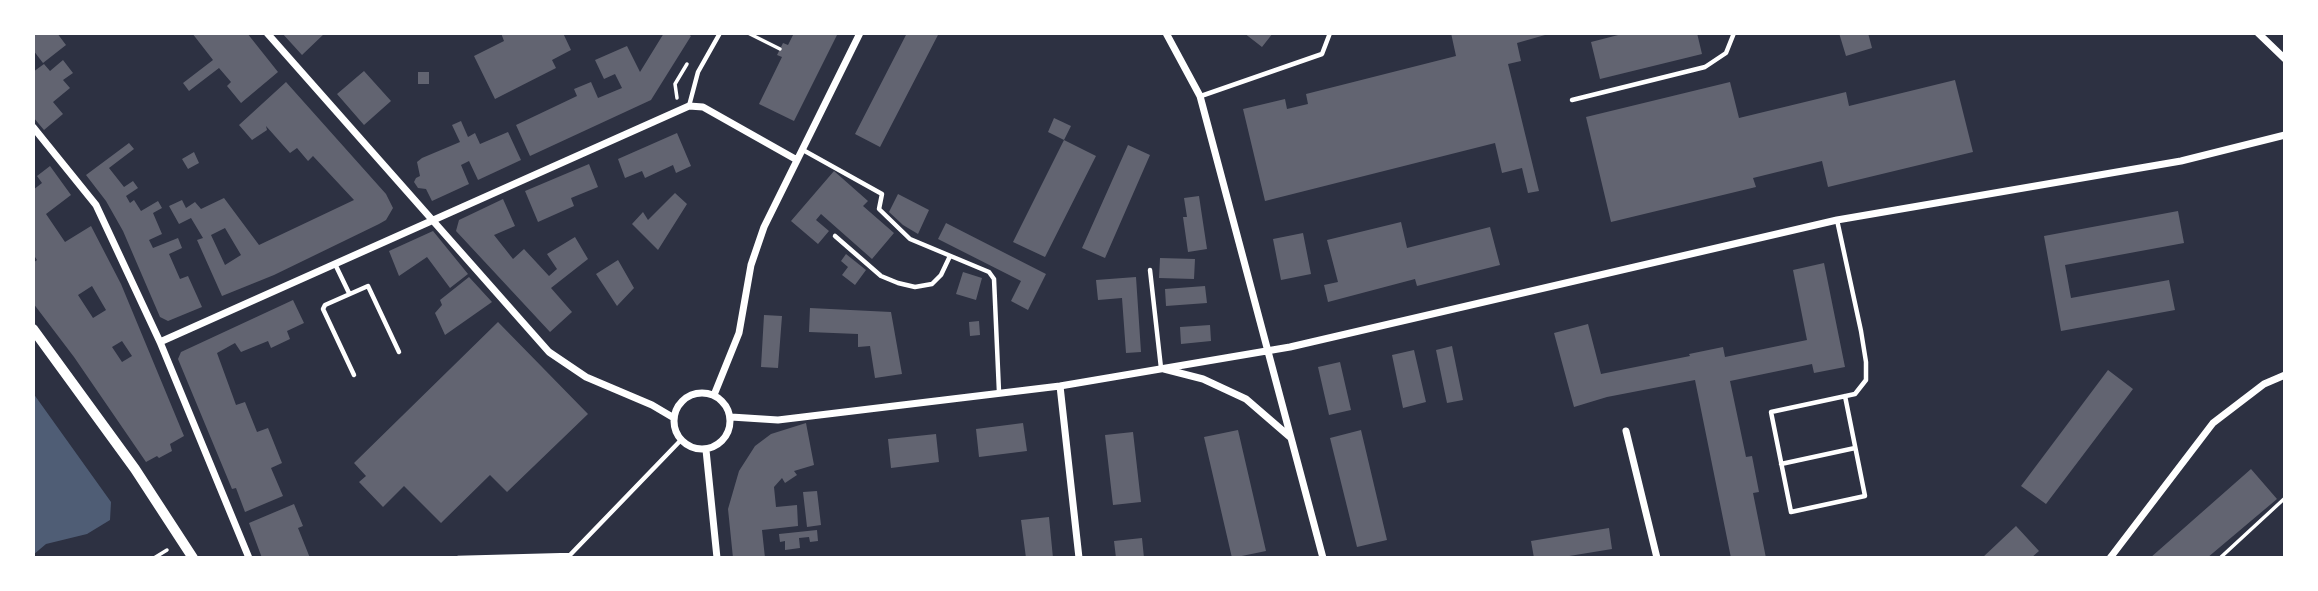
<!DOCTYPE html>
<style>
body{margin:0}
#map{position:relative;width:2318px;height:591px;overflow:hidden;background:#2d3142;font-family:Poppins,sans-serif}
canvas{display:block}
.frame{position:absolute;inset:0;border:35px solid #fff;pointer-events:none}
</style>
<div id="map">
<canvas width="2318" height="591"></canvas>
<div class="frame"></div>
</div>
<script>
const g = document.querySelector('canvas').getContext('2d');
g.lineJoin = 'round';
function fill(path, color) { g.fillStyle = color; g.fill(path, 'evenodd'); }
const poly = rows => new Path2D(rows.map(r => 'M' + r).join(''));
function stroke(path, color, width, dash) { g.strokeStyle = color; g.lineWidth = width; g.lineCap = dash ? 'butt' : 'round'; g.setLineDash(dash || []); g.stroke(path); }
fill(poly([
 [33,393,111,502,110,520,87,534,46,544,33,555]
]), '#4f5d75');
fill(poly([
 [33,33,57,33,66,45,43,63,33,50],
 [192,33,247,33,278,72,241,103,227,86,231,82,219,68,189,91,183,83,213,60],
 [282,33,325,33,302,55],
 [501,33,563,33,571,50,552,60,556,68,495,99,474,56,504,41],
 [664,33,687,33,691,36,651,100,530,156,516,125,577,96,574,89,591,82,598,98,622,88,615,74,604,79,595,60,627,46,640,72],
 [794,33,838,33,794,121,759,104,782,57,777,55,783,43,788,45],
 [907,33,939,33,880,147,855,134],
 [1244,33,1273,33,1262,47],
 [1451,33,1552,33,1517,43,1521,61,1508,64,1539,191,1528,193,1522,168,1502,173,1495,143,1265,201,1243,109,1285,99,1287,109,1308,104,1306,94,1456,56],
 [1626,33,1697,33,1702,54,1600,79,1591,42],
 [1839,33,1868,33,1872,48,1846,56],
 [63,60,73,73,63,80,70,88,53,102,63,114,44,130,33,117,33,72,44,64,50,71],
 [364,71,391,101,364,125,337,94],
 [418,72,429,72,429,84,418,84],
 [1955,80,1973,152,1828,187,1822,161,1753,178,1756,187,1611,222,1586,117,1730,82,1739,118,1846,92,1849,106],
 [286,82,386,194,393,208,386,220,379,224,274,275,222,296,197,240,203,238,191,218,179,224,169,206,182,200,186,208,195,202,201,209,224,198,259,245,354,200,313,156,308,161,297,148,290,153,266,126,267,130,252,140,239,125],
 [225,228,241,255,225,265,211,235],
 [1054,118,1071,126,1064,140,1048,132],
 [461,121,468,137,475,133,480,144,508,132,521,160,478,180,469,161,461,165,469,184,432,201,426,189,418,188,414,182,416,178,420,176,417,162,422,158,460,142,452,125],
 [677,133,691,166,676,173,673,165,645,178,642,171,625,178,618,159],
 [1064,140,1096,156,1045,257,1013,242],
 [129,143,134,149,109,168,124,187,133,181,138,188,126,196,130,203,134,200,141,211,158,201,162,208,153,213,162,234,149,240,153,248,178,238,182,248,169,254,180,279,188,276,202,307,168,321,160,317,123,231,106,201,86,175],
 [1128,145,1150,155,1105,258,1082,248],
 [194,152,199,163,188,169,182,159],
 [589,164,598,187,571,198,574,206,538,222,525,191],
 [50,166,71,195,46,214,65,242,91,226,121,284,184,436,170,444,172,451,159,458,157,456,146,462,74,357,33,303,33,263,37,260,33,254,33,190,42,183,37,176],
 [92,286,106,310,93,318,78,295],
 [122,341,132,356,122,362,112,347],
 [834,171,868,201,863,206,894,233,872,259,821,214,816,220,829,231,818,244,791,221],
 [675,193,687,204,658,250,632,224,643,212,648,220],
 [898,194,929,210,918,234,903,225,889,212],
 [1199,196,1207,249,1188,252,1183,217,1187,217,1184,198],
 [503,199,515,226,494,235,513,259,524,249,549,276,557,269,547,254,575,237,588,259,551,288,572,312,550,332,456,231,459,220],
 [2178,211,2184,243,2065,265,2071,298,2169,280,2175,310,2061,331,2044,236],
 [1401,222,1407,248,1490,227,1500,265,1417,286,1415,279,1328,302,1324,285,1338,282,1327,240],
 [946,223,1046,274,1028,310,1011,301,1021,281,938,239],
 [433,231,468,274,450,288,427,257,399,276,389,251],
 [1303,233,1311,274,1281,280,1273,239],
 [846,254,866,270,855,285,842,275,848,267,841,261],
 [1160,258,1195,259,1194,279,1159,278],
 [618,260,634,288,617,306,596,274],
 [1824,263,1845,367,1814,373,1812,364,1730,381,1746,457,1752,456,1759,492,1753,493,1766,558,1731,558,1695,380,1607,397,1574,407,1554,333,1588,324,1601,374,1690,356,1689,354,1723,347,1725,357,1807,340,1793,270],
 [963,272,982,278,976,300,956,294],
 [469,277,492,302,445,335,435,313,442,305,440,300],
 [1136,277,1141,352,1126,353,1122,298,1098,300,1096,280],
 [1205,286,1207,303,1166,306,1165,289],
 [293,300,304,323,287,331,290,339,271,348,268,341,241,352,235,343,217,353,236,405,245,402,257,432,268,428,282,463,271,468,283,496,245,512,236,488,232,489,178,359,181,352],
 [810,308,891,312,902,374,875,378,870,346,858,347,858,334,809,332],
 [764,315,782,316,778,368,761,367],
 [979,321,980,335,970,336,969,322],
 [498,322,588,414,507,492,490,475,441,523,404,486,383,507,359,482,366,476,354,463],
 [1210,325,1211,341,1181,344,1180,327],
 [1452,346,1463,400,1447,403,1436,350],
 [1414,350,1426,402,1403,408,1392,355],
 [1340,362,1351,410,1329,415,1318,367],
 [2108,370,2133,389,2046,504,2021,486],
 [806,423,814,465,794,471,797,475,785,483,782,478,774,487,776,507,797,505,798,526,762,530,765,558,733,558,728,509,739,471,755,446,771,434],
 [1023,423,1027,451,979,457,976,429],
 [1238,430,1266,551,1232,558,1204,437],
 [1361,430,1387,540,1357,547,1330,438],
 [1133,432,1141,502,1113,505,1105,435],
 [936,434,939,462,891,468,888,439],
 [2251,469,2277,499,2207,558,2150,558],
 [817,491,821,525,807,527,803,492],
 [294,504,303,526,298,528,310,558,262,558,249,523],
 [1049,517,1053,558,1026,558,1021,520],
 [2016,526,2039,551,2031,558,1982,558],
 [1609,528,1612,549,1557,558,1534,558,1531,541],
 [817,530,818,541,810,542,809,537,799,538,800,548,785,550,785,541,780,542,779,534],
 [1142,538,1144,558,1116,558,1114,541]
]), '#626471');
stroke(poly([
 [748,33,780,49],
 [677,98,675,84,687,64],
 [154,558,167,550],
 [2220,558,2285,498]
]), '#fff', 3.5);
stroke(poly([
 [1201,96,1322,54,1330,33],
 [1572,100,1705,67,1726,53,1734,33],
 [689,106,698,72,720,33],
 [803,150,882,194,879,209,910,239,989,272,994,279,999,392],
 [1837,220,1861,331,1866,362,1866,380,1855,394,1771,412,1791,512,1865,496,1845,396],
 [835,236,881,276,898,283,915,287,932,284,941,275,950,256],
 [335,264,349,293],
 [1150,270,1161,368],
 [354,375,323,309,325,305,368,286,399,352],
 [1781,464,1855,448],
 [458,558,570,555,681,440]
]), '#fff', 4.5);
stroke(poly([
 [267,33,549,352,586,377,652,405,674,418],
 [1166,33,1200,96,1323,558],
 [2258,33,2285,59],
 [33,127,96,205,160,342,249,558],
 [160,342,689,106,703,107,797,160],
 [1164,369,1203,379,1246,399,1290,437],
 [1060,386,1079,558],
 '674 421a28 28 0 1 1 56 0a28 28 0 1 1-56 0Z',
 [714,395,739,333,751,265,764,227,860,33],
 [731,417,778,420,1060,386,1290,347,1837,220,2181,161,2285,135],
 [1626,431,1657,558],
 [706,450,717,558],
 [2110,558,2213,423,2264,384,2285,375]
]), '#fff', 7);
stroke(poly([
 [33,329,135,469,193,558]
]), '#fff', 10);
</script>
